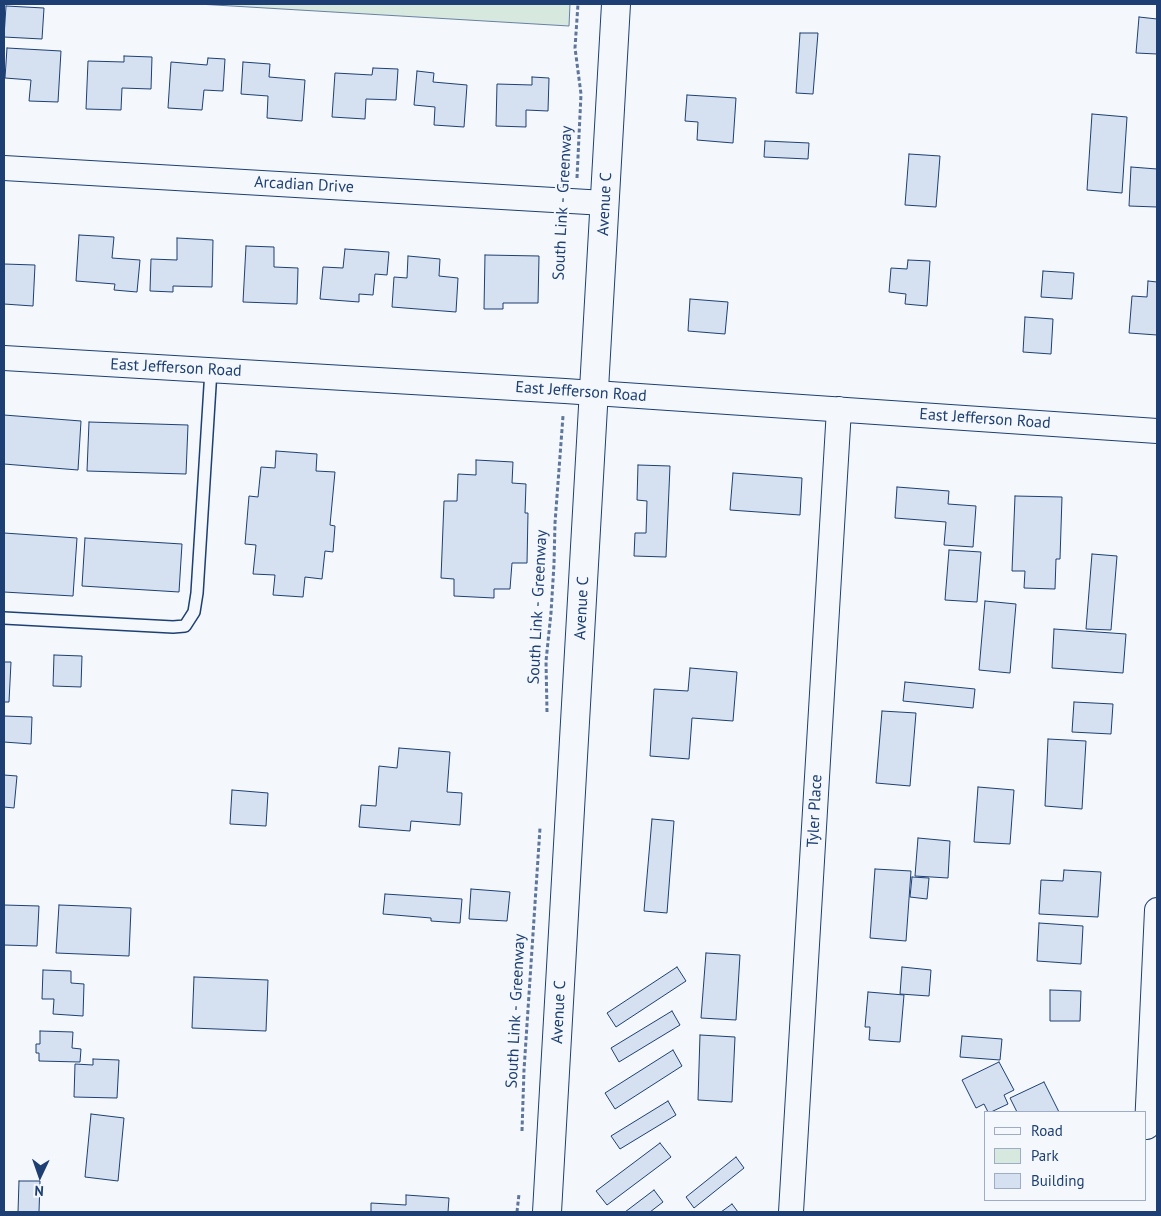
<!DOCTYPE html>
<style>
body{margin:0}
#map{position:relative;width:1161px;height:1216px;overflow:hidden;background:#f4f7fb;font-family:"PT Sans",sans-serif}
canvas{display:block}
.frame{position:absolute;inset:0;border:5px solid #1d3f73;pointer-events:none}
.legend{position:absolute;left:984px;top:1111px;width:162px;height:90px;box-sizing:border-box;background:#f4f7fb;border:1px solid #9eadc5;margin:0;padding:6px 9px;list-style:none;font-size:15px;color:#1d3f73}
.legend li{display:flex;align-items:center;gap:10px;height:25px}
.legend b{width:25px;border:1px solid #9eadc5}
.north{position:absolute;left:15px;top:1151px;width:50px;height:50px;-webkit-text-stroke:4px #f4f7fb;paint-order:stroke;rotate:183deg;font-size:14px;font-weight:700;line-height:20px;text-align:center;color:#1d3f73}
.north::after{content:'';display:block;margin:auto;width:18px;height:22px;background:#1d3f73;clip-path:polygon(50% 0,100% 100%,50% 72%,0 100%)}
</style>
<div id="map">
<canvas width="1161" height="1216"></canvas>
<div class="frame"></div>
<ul class="legend">
<li><b style="height:6px;background:#f4f7fb"></b>Road</li>
<li><b style="height:14px;background:#d7e8df"></b>Park</li>
<li><b style="height:14px;background:#d5e0f0"></b>Building</li>
</ul>
<div class="north">N</div>
</div>
<script>
const g = document.querySelector('canvas').getContext('2d');
g.lineJoin = 'round';
function fill(path, color) { g.fillStyle = color; g.fill(path, 'evenodd'); }
const poly = rows => new Path2D(rows.map(r => 'M' + r).join(''));
function stroke(path, color, width, dash) { g.strokeStyle = color; g.lineWidth = width; g.lineCap = dash ? 'butt' : 'round'; g.setLineDash(dash || []); g.stroke(path); }
function label(font, color, halo, rows, align = 'center') {
  g.font = font + ' "PT Sans",sans-serif'; g.lineWidth = 4; g.setLineDash([]); g.textBaseline = 'middle'; g.strokeStyle = halo; g.fillStyle = color; for (const [text, x, y, turn = 0] of rows) {
    g.save(); g.translate(x, y); g.rotate((+turn || 0) * Math.PI / 180); g.textAlign = isNaN(turn) ? turn : align; if (halo) g.strokeText(text, 0, 0); g.fillText(text, 0, 0); g.restore();
  }
}
const green = poly([
 [198,4,570,4,569,26,198,4]
]);
fill(green, '#d7e8df');
stroke(green, '#687fa3', 1);
const building = poly([
 [6,6,44,8,42,39,4,37,6,6],
 [1139,17,1157,19,1157,54,1136,53,1139,17],
 [800,33,818,33,813,94,796,93,800,33],
 [7,48,61,51,58,102,29,101,31,80,5,78,7,48],
 [124,56,152,57,151,89,122,88,121,110,86,109,88,61,124,62,124,56],
 [208,58,225,59,223,91,204,90,202,110,168,108,171,62,207,65,208,58],
 [243,62,270,64,269,77,305,80,302,121,267,118,268,96,241,94,243,62],
 [373,68,398,69,396,100,366,99,365,119,332,117,335,73,372,75,373,68],
 [417,71,434,73,433,82,467,85,464,127,434,125,435,107,414,105,417,71],
 [532,77,549,78,548,111,526,110,526,127,496,126,497,84,532,85,532,77],
 [687,95,736,98,733,143,697,140,698,122,685,121,687,95],
 [1092,114,1127,117,1122,193,1087,190,1092,114],
 [765,141,809,143,808,159,764,157,765,141],
 [909,154,940,156,936,207,905,205,909,154],
 [1131,167,1157,169,1157,207,1129,206,1131,167],
 [79,235,114,237,112,258,140,260,137,292,114,290,115,284,76,281,79,235],
 [177,238,213,240,212,287,173,286,173,292,150,291,151,259,177,260,177,238],
 [246,246,274,247,274,267,298,268,297,304,243,302,246,246],
 [345,249,389,252,387,275,375,274,373,295,359,294,359,302,320,299,323,267,343,268,345,249],
 [485,255,539,256,538,303,503,303,503,309,484,309,485,255],
 [408,256,440,259,439,276,458,278,456,312,392,307,394,277,407,278,408,256],
 [908,260,930,261,927,306,905,304,906,294,889,292,891,268,907,269,908,260],
 [4,264,35,265,33,306,4,304,4,264],
 [1043,271,1074,273,1072,299,1041,297,1043,271],
 [1148,281,1157,282,1157,335,1129,333,1132,296,1147,297,1148,281],
 [690,299,728,302,725,334,688,331,690,299],
 [1025,317,1053,319,1051,354,1023,352,1025,317],
 [4,415,81,421,78,470,4,464,4,415],
 [89,422,188,425,186,474,87,471,89,422],
 [276,451,317,454,316,471,335,472,330,525,335,526,333,552,325,551,322,579,305,577,303,597,273,595,275,575,253,574,256,545,245,544,249,496,258,497,261,467,275,468,276,451],
 [476,460,513,462,512,483,526,484,525,513,528,513,527,563,512,563,510,589,494,589,494,598,454,596,454,579,441,578,444,501,457,501,458,474,476,475,476,460],
 [638,465,670,466,666,557,634,556,635,533,646,533,647,501,637,500,638,465],
 [733,473,802,478,800,515,730,510,733,473],
 [897,487,949,491,948,504,976,506,973,547,944,545,946,522,895,518,897,487],
 [1015,496,1062,497,1060,559,1056,559,1055,589,1024,588,1025,571,1012,571,1015,496],
 [4,533,77,538,73,596,4,592,4,533],
 [85,538,182,544,179,592,82,586,85,538],
 [949,550,981,552,977,602,945,600,949,550],
 [1092,554,1117,556,1111,630,1086,629,1092,554],
 [985,601,1016,604,1010,673,979,670,985,601],
 [1054,629,1126,634,1123,673,1052,668,1054,629],
 [54,655,82,656,81,687,53,686,54,655],
 [4,662,11,662,9,702,4,702,4,662],
 [690,668,737,672,733,721,692,718,689,759,650,756,654,689,688,691,690,668],
 [905,682,975,689,973,708,903,701,905,682],
 [1074,702,1113,704,1111,734,1072,732,1074,702],
 [882,711,916,713,910,786,876,783,882,711],
 [4,716,32,717,31,744,4,742,4,716],
 [1048,739,1086,741,1082,809,1045,806,1048,739],
 [399,748,450,752,447,792,462,793,460,825,411,821,410,831,359,827,361,805,376,806,379,766,397,768,399,748],
 [4,775,17,776,14,808,4,807,4,775],
 [978,787,1014,790,1010,844,974,842,978,787],
 [232,790,268,793,266,826,230,824,232,790],
 [652,819,674,821,667,913,644,911,652,819],
 [918,838,950,841,948,878,915,876,918,838],
 [875,869,911,871,906,941,870,938,875,869],
 [1064,870,1101,872,1098,917,1039,914,1041,880,1063,881,1064,870],
 [912,877,929,878,927,899,910,897,912,877],
 [471,889,510,892,507,921,469,919,471,889],
 [385,894,462,899,460,923,431,921,431,918,383,914,385,894],
 [4,905,39,906,37,946,4,945,4,905],
 [59,905,131,908,129,956,56,953,59,905],
 [1039,923,1083,926,1081,964,1037,961,1039,923],
 [706,953,740,955,736,1020,701,1018,706,953],
 [677,967,686,981,616,1027,607,1013,677,967],
 [902,967,931,970,929,996,900,994,902,967],
 [43,970,71,971,71,983,84,984,83,1016,53,1014,54,999,42,999,43,970],
 [194,977,268,980,266,1031,192,1028,194,977],
 [1050,990,1081,991,1080,1021,1050,1021,1050,990],
 [868,992,904,995,900,1042,869,1040,870,1027,865,1027,868,992],
 [672,1011,680,1025,619,1062,611,1048,672,1011],
 [40,1031,73,1032,72,1048,81,1049,80,1062,39,1061,39,1053,36,1053,36,1044,40,1044,40,1031],
 [700,1035,735,1037,732,1102,698,1100,700,1035],
 [962,1036,1002,1039,1000,1060,960,1057,962,1036],
 [673,1050,682,1066,615,1109,605,1093,673,1050],
 [93,1059,119,1060,117,1098,74,1097,75,1064,93,1065,93,1059],
 [999,1062,1014,1090,1004,1095,1008,1104,991,1112,988,1112,984,1104,976,1108,962,1080,999,1062],
 [1044,1082,1059,1112,1017,1112,1010,1098,1044,1082],
 [668,1101,676,1115,620,1149,611,1136,668,1101],
 [91,1114,124,1118,118,1181,85,1177,91,1114],
 [660,1143,671,1157,607,1205,596,1191,660,1143],
 [736,1157,744,1168,694,1208,686,1197,736,1157],
 [19,1181,40,1181,39,1212,18,1212,19,1181],
 [654,1190,663,1202,650,1212,625,1212,654,1190],
 [406,1195,449,1198,448,1212,371,1212,371,1203,406,1205,406,1195],
 [732,1204,738,1212,721,1212,732,1204]
]);
fill(building, '#d5e0f0');
stroke(building, '#1d3f73', 1);
const service = poly([
 [4,618,173,627,185,626,194,612,197,593,211,370]
]);
const minor = poly([
 [4,168,605,203],
 [4,358,565,391,1157,431],
 [1147,1127,1157,910],
 [791,1212,839,409]
]);
const secondary = poly([
 [547,1212,616,4]
]);
stroke(service, '#1d3f73', 14);
stroke(minor, '#1d3f73', 26);
stroke(secondary, '#1d3f73', 30);
stroke(poly([
 [577,178,581,94,575,48,578,4],
 [547,712,546,661,551,613,554,564,555,523,563,416],
 [522,1131,524,1070,540,828],
 [517,1212,519,1194]
]), '#5e769c', 3, [4, 2.5]);
stroke(service, '#f4f7fb', 11);
stroke(minor, '#f4f7fb', 24);
stroke(secondary, '#f4f7fb', 28);
label('16px', '#1d3f73', '#f4f7fb', [
 ["Arcadian Drive",304,185,3],
 ["South Link - Greenway",563,203,-87],
 ["Avenue C",605,204,-87],
 ["East Jefferson Road",176,368,3],
 ["East Jefferson Road",581,392,4],
 ["East Jefferson Road",985,419,4],
 ["South Link - Greenway",538,607,-87],
 ["Avenue C",582,608,-87],
 ["Tyler Place",815,811,-87],
 ["South Link - Greenway",516,1011,-87],
 ["Avenue C",559,1012,-87]
]);
</script>
